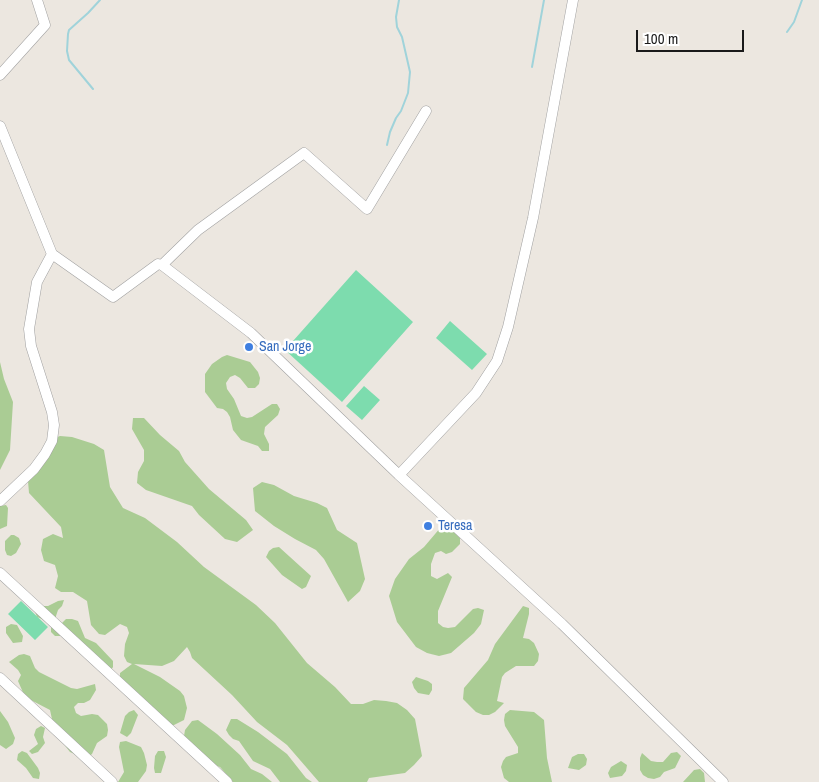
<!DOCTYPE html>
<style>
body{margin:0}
#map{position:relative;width:819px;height:782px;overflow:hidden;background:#ece7e0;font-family:"Archivo Narrow",sans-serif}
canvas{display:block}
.scale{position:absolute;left:636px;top:30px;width:108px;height:22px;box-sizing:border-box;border:2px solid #1a1a1a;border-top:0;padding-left:6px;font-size:15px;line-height:18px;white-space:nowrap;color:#1a1a1a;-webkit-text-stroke:4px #fff;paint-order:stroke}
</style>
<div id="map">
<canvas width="819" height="782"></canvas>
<div class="scale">100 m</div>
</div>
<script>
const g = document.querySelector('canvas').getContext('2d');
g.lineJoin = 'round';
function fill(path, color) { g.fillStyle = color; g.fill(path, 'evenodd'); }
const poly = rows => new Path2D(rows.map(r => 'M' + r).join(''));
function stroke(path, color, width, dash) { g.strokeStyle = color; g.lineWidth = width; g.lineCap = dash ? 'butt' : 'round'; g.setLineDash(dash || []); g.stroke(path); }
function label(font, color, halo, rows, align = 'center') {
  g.font = font + ' "Archivo Narrow",sans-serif'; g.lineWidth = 5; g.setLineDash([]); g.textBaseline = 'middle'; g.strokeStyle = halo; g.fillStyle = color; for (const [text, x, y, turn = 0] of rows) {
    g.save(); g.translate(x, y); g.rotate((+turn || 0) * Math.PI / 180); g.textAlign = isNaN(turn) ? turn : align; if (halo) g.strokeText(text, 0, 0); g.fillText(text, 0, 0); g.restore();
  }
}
fill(poly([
 [227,355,250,362,258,372,260,378,259,384,255,388,248,388,240,378,235,375,230,377,226,383,227,389,234,399,241,416,247,418,252,417,272,404,277,404,280,409,278,415,265,427,264,434,269,444,269,451,262,451,258,446,241,440,233,430,230,417,227,412,223,409,217,408,205,392,205,374,212,364,222,357],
 [0,362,4,379,13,402,10,450,0,470],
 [133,418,144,418,160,435,179,451,185,462,209,489,246,520,253,530,237,542,225,539,199,515,192,506,146,490,137,483,138,472,144,461,144,450,132,429],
 [60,436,72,437,94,444,104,450,110,487,123,508,145,518,177,542,204,567,256,605,275,623,307,663,335,687,351,704,363,704,374,700,386,701,397,703,407,710,415,719,422,756,414,765,405,773,369,778,367,782,319,782,287,745,257,722,232,695,192,658,190,652,187,647,174,661,162,666,134,664,160,677,180,691,184,696,187,708,184,720,174,725,167,725,120,678,120,673,132,664,127,662,124,656,125,644,129,633,127,627,120,624,105,635,99,634,91,625,87,601,73,592,61,592,55,588,58,576,55,565,44,561,41,550,43,539,53,534,63,538,61,527,29,493,28,481,32,470,50,440],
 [262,482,274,485,294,496,317,503,327,508,337,530,357,543,365,579,360,591,348,602,324,559,316,550,295,539,274,526,255,511,253,488],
 [6,505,8,508,7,526,0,529,0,506],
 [441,527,446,527,451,529,460,538,460,544,452,552,446,554,441,551,435,553,431,564,431,576,437,579,448,573,452,577,438,611,438,623,443,627,448,628,455,627,473,609,478,608,484,610,481,624,474,633,451,653,439,656,427,653,416,647,397,622,389,596,395,579,409,559,424,547],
 [11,535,14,535,19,538,21,544,16,553,11,556,7,555,5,550,5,541],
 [279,547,311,576,306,587,302,589,282,575,266,557,269,551,273,548],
 [64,600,62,606,58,610,56,616,56,622,62,623,66,619,72,619,78,621,85,638,96,643,113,661,113,667,110,672,61,636,55,636,51,632,51,626,42,619,37,617,35,612,36,606,48,606,58,601],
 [523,606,529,608,529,614,523,638,529,639,534,643,539,654,538,661,534,666,516,666,505,673,502,677,497,701,504,703,495,712,489,715,483,715,476,712,463,699,464,688,488,660,495,644],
 [11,624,17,625,23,636,22,642,13,643,6,633,6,627],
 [24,654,30,656,35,668,39,672,71,688,77,689,95,684,96,690,90,700,84,703,78,703,74,707,76,713,81,716,92,714,98,715,107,724,108,730,107,736,97,743,92,754,87,758,81,757,70,752,55,733,50,710,25,697,18,681,21,675,18,670,9,662,19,655],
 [416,677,428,681,432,684,432,690,429,695,418,693,414,688,412,682],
 [134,710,138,715,131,733,127,737,120,733,125,716,129,712],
 [510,710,534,712,544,720,547,758,552,782,509,782,504,778,501,767,503,761,506,757,518,753,518,747,505,726,504,720,505,714],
 [0,711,8,722,15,738,13,744,6,749,0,745],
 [231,719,237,719,258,732,287,754,306,778,312,782,280,782,270,769,253,761,239,741,233,739,229,735,226,730],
 [198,720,217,734,240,755,251,769,262,774,272,782,233,782,220,767,203,762,184,736,185,730,192,721],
 [41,726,45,728,43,737,45,743,38,752,32,754,29,751,38,744,34,735,36,729],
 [126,741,141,747,144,753,147,765,146,771,138,782,118,782,124,772,119,747,120,742],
 [22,751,27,753,38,768,40,773,39,779,33,778,26,768,17,760,18,754],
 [158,751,164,751,166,757,161,773,155,773,154,768,155,756],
 [677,752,681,756,675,768,664,772,660,777,654,779,648,778,643,775,640,770,640,758,642,753,651,761,657,762,663,762,671,753],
 [578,754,584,754,587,759,586,765,579,770,568,768,572,757],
 [621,761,627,765,626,771,622,776,610,778,608,773,611,767],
 [700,769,704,773,705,782,683,782,694,770]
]), '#aacc94');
fill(poly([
 [356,270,413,322,342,402,285,350],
 [450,321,487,354,472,370,436,338],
 [364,386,380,400,362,420,346,406],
 [21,601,48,627,35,640,8,614]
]), '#7ddcae');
stroke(poly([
 [787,32,794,22,802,0],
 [532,67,544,0],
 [93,89,69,60,67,51,68,34,69,30,88,13,100,0],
 [387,145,390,132,396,118,401,111,408,93,410,72,402,37,397,27,396,17,399,0]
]), '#a0d3da', 2);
const minor = poly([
 [0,75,45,25,37,0],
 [0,126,52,254,113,297,158,264,162,265,251,333,399,475,562,624,723,782],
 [162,265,198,230,304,153,367,209,426,111],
 [399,475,476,393,497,361,508,327,533,218,573,0],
 [0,501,34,469,45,454,52,441,54,425,52,412,31,346,29,329,37,282,52,254],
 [0,573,227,782],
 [0,678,112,782]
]);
stroke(minor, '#a1a1a1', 11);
stroke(minor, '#fff', 10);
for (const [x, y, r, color] of [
 [249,347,5,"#3f7fe0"],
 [428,526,5,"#3f7fe0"]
]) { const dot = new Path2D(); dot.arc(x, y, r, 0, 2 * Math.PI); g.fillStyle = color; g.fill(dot); stroke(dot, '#fff', 2); }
label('14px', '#366cbe', '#fff', [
 ["San Jorge",259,347],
 ["Teresa",438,526]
], 'left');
</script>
